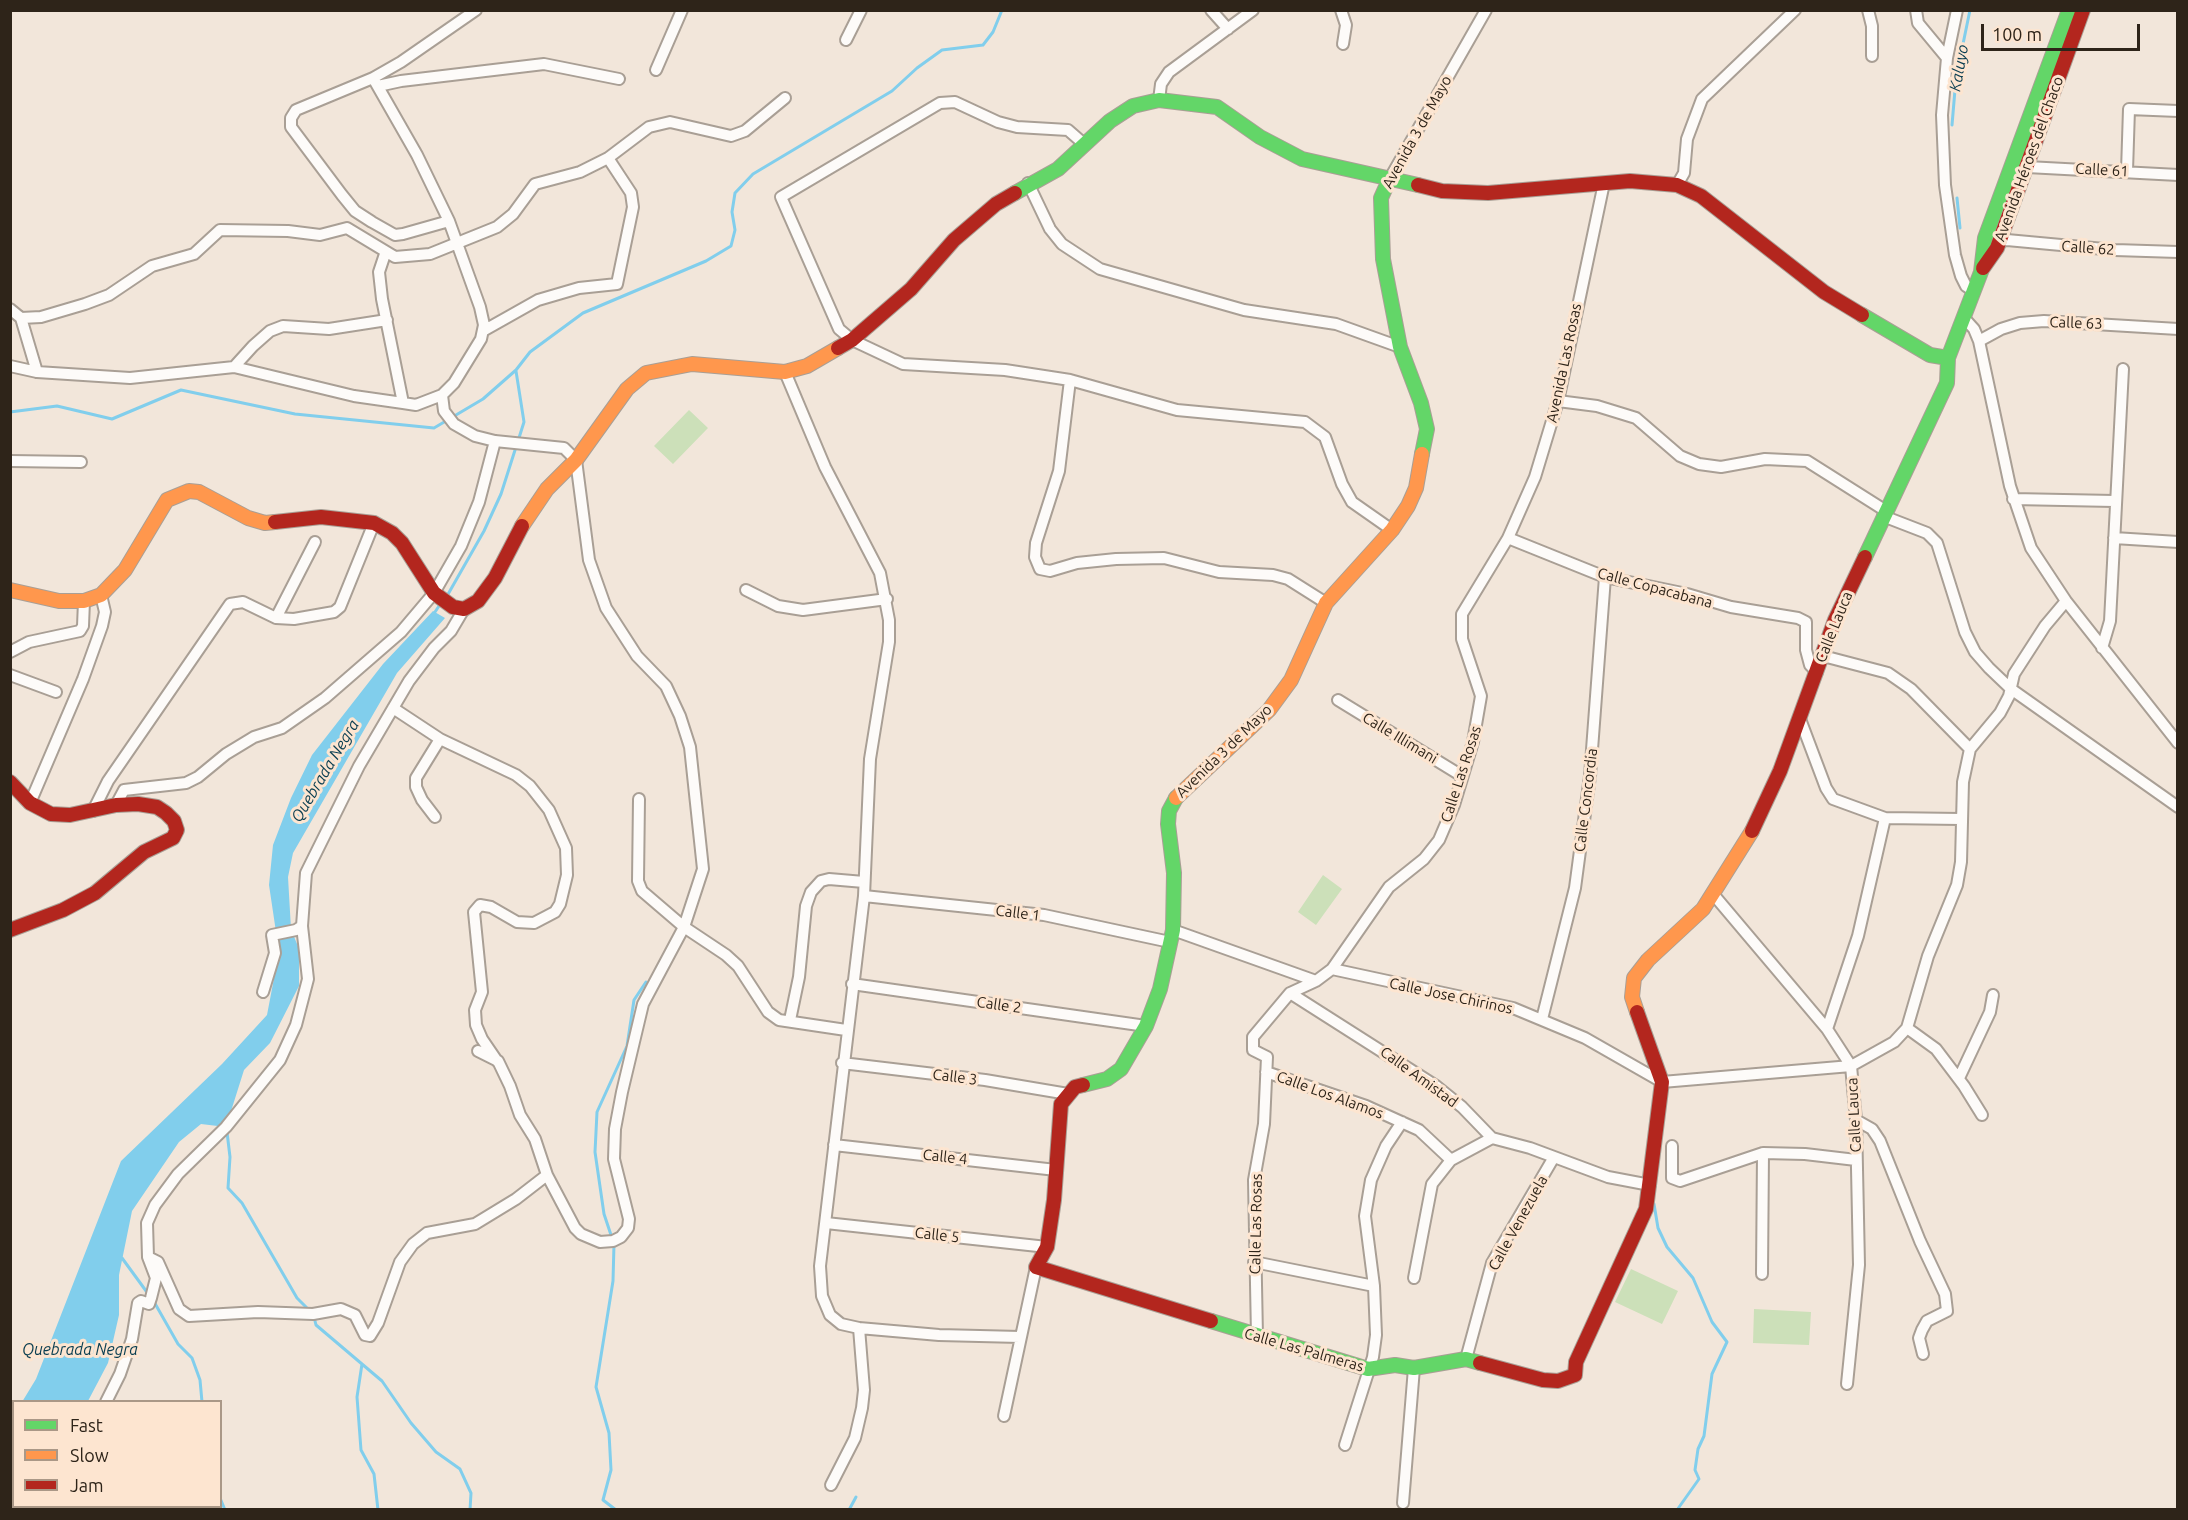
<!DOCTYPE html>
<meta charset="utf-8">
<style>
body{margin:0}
#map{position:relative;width:2188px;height:1520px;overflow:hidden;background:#f2e6da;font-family:Ubuntu,sans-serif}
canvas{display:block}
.frame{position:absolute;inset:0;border:12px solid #2e2419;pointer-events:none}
.legend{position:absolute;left:12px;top:1400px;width:210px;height:108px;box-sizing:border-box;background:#fde5d0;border:2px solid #aa9887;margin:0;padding:8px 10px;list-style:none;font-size:18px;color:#2e2419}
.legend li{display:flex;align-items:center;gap:12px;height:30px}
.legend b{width:30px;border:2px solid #aa9887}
.scale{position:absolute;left:1981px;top:24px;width:159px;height:27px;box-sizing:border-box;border:3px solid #2e2419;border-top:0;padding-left:8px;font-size:18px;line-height:21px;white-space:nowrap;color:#2e2419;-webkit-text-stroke:4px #fde5d0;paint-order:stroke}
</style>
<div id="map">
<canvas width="2188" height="1520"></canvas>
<div class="frame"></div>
<ul class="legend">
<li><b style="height:8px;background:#63d668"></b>Fast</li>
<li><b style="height:8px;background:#ff974d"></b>Slow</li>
<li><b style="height:8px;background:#b3261e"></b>Jam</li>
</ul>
<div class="scale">100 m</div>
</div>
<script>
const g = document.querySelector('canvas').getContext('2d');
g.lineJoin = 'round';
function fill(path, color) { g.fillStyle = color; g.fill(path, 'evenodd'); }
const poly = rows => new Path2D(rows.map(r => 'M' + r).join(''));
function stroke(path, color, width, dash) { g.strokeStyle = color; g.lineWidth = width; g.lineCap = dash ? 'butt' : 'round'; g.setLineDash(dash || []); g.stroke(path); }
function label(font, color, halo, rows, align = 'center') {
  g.font = font + ' Ubuntu,sans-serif'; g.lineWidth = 6; g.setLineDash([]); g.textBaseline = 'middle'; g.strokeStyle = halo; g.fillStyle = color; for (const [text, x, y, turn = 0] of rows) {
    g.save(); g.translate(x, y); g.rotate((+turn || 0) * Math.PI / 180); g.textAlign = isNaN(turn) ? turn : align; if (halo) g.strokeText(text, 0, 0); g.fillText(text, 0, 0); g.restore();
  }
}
fill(poly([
 [689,410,708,428,673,464,654,446],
 [1323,875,1342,889,1316,925,1298,912],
 [1631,1269,1678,1291,1662,1324,1615,1302],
 [1754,1309,1811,1312,1809,1345,1753,1343]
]), '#cce0b9');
fill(poly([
 [433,611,445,618,397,673,293,853,288,877,291,929,299,949,299,986,270,1043,244,1070,226,1127,201,1124,179,1142,132,1211,119,1275,119,1315,108,1363,88,1401,22,1402,36,1379,121,1161,222,1064,267,1015,279,952,269,885,273,845,291,798,312,755,383,664]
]), '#81ceec');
stroke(poly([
 [1952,125,1956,78,1970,10],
 [1957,198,1960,228],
 [516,371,524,422,518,441],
 [10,412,57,406,112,419,181,390,295,414,434,428,483,399,516,370,530,352,583,313,706,261,731,246,735,230,732,212,735,193,753,174,892,91,917,68,942,50,983,45,993,32,1002,10],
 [447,596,484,531,501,494,516,447],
 [433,615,441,603],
 [227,1132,230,1157,228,1188,242,1203,297,1298,309,1310],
 [1654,1204,1658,1228,1667,1247,1693,1278,1712,1322,1727,1342,1712,1374,1704,1436,1698,1449,1695,1470,1699,1479,1677,1510],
 [612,1238,604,1214,595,1152,597,1112,627,1046,634,1000,646,982],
 [614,1244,613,1281,596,1387,609,1433,611,1470,603,1500,616,1510],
 [122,1258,149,1295],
 [153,1300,178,1344,192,1358,200,1380,202,1402],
 [314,1317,316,1325,382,1381,411,1423,436,1452,460,1469,471,1493,470,1510],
 [362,1364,357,1397,361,1450,374,1474,378,1510],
 [220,1498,225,1510],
 [10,1504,14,1510],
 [849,1510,856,1497]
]), '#81ceec', 3);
const street = poly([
 [1211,10,1228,29],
 [1341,10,1346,25,1343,44],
 [1868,10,1872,26,1872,56],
 [1916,10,1918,23,1947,58],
 [1957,10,1947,58,1942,115,1945,185,1955,255,1961,276,1966,286,1974,291],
 [846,40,861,10],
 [656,70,682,10],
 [378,86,401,81,544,64,619,79],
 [1159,100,1161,84,1169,72,1253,10],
 [1084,144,1068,130,1017,127,998,122,955,102,940,103,781,197,839,329,852,340,903,364,1005,370,1070,380,1177,410,1305,422,1325,437,1342,484,1352,502,1392,530],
 [2027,167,2178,175],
 [2127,171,2129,109,2178,111],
 [1389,180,1486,10],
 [1028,183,1050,229,1062,244,1100,269,1244,310,1336,324,1400,347],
 [1677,185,1684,173,1687,139,1702,99,1795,10],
 [449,221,403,234,395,235,372,222,355,211,342,195,291,127,291,118,296,110,373,78,401,62,476,10],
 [1999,242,2007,240,2115,250,2178,252],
 [385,254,379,272,382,299,403,403],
 [10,309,21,318,41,317,85,304,109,295,152,266,194,254,220,230,288,231,320,235,347,228,395,257,430,254,497,227,513,214,535,184,580,172,608,158,649,127,670,122,731,136,745,131,785,98],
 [21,318,37,372],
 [1964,318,1974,329,1979,341,2010,486,2031,548,2066,601,2178,743],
 [483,331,538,300,579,288,617,284,633,207,631,193,608,158],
 [1979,341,2001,329,2020,323,2044,321,2178,329],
 [10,366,37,372,130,378,234,367,354,396,403,403,416,405,442,395,454,383,481,339,484,325,480,307,449,221,417,155,373,78],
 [234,367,253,346,270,331,283,326,329,329,387,320],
 [785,372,825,467,880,573,889,620,889,642,870,759,864,896,820,1266,822,1296,830,1315,841,1324,859,1328,939,1335,1020,1337],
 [1070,380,1059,471,1036,543,1035,557,1040,569,1050,571,1077,563,1116,559,1164,558,1219,572,1273,575,1288,579,1326,603],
 [442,395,444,411,454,424,475,436,495,441,564,448,576,460,589,560,606,608,637,656,666,686,680,716,690,747,703,869,684,927,643,1004,622,1092,615,1129,614,1159,629,1219,628,1228,621,1237,613,1241,600,1242,581,1234,575,1228,547,1175,535,1139,520,1115,510,1086,498,1061,478,1051],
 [1558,401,1597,406,1636,418,1680,456,1699,464,1721,467,1765,459,1807,461,1886,511],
 [10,461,81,462],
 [2013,499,2114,501],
 [1883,516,1927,533,1937,543,1965,632,1975,652,1989,668,2011,689,2178,807],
 [1508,538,1605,577,1687,594,1731,607,1798,618,1806,622,1806,650,1810,665,1817,672],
 [2114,538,2178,542],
 [746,590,778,606,803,610,887,599],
 [276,618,315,542],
 [2102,648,2110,621,2123,369],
 [10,652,29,642,80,631,83,626,84,601],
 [1823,656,1888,673,1911,689,1970,749],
 [10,675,56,692],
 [1338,700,1462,776],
 [393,708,440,739,416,778,416,787,422,800,435,817],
 [1800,719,1826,788,1833,799,1885,818,1961,819],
 [440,739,516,775,530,786,549,810,566,848,567,875,560,904,555,912,534,923,517,922,491,907,480,905,474,912,482,992,475,1010,476,1025,482,1039,497,1061],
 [639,799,638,881,642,891,684,927,726,955,738,966,768,1012,779,1020,846,1030],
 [30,803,83,679,102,626,105,612,101,595],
 [116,805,124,790,186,783,198,777,226,754,254,737,282,728,325,698,401,632,434,593,461,546,479,502,495,441],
 [93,811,108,781,230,604,243,602,276,618,294,619,334,612,340,607,374,523],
 [1713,894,1827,1029,1851,1066,1856,1120,1859,1265,1847,1384],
 [864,896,1044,915,1170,942],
 [1173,930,1316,981],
 [1332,969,1513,1008,1585,1038,1662,1082,1851,1066,1894,1042,1907,1028,1928,956,1957,885,1961,862,1963,782,1970,749,2000,713,2009,696,2014,674,2045,626,2066,601],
 [852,984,1146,1026],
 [263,992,275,953,272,935,296,930,302,926,306,873,359,766,409,681,434,648,451,631,464,609],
 [1290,993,1436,1086,1462,1107,1492,1138,1530,1148,1608,1177,1650,1185],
 [1542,1019,1575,888,1590,776,1605,577],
 [790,1020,799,977,806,906,811,892,821,881,829,879,864,882],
 [1907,1028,1936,1049,1964,1086,1982,1115],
 [1827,1029,1858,936,1885,818],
 [842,1063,985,1080,1068,1094],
 [1266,1072,1366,1106,1419,1130,1451,1160],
 [1959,1078,1990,1012,1993,995],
 [1856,1120,1872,1129,1880,1141,1920,1241,1945,1294,1947,1311,1927,1321,1922,1330,1919,1338,1923,1354],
 [834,1145,1056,1170],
 [1672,1146,1672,1178,1680,1181,1763,1153,1805,1154,1856,1160],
 [826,1223,1047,1247],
 [148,1257,158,1262,179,1309,189,1316,258,1312,313,1314,341,1309,355,1315,365,1335,370,1336,378,1323,400,1262,413,1244,427,1233,475,1224,516,1199,547,1175],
 [1254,1262,1374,1286,1365,1216,1371,1180,1386,1146,1402,1122],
 [1762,1274,1763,1153],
 [1414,1278,1432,1184,1451,1160,1492,1138],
 [1257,1336,1254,1180,1264,1124,1267,1057,1253,1050,1253,1037,1290,993,1316,981,1332,969,1389,887,1424,859,1439,840,1454,805,1473,742,1481,696,1462,639,1462,614,1508,538,1535,477,1558,401,1604,183],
 [1466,1359,1492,1263,1554,1157],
 [106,1402,120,1374,132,1339,138,1303,141,1301,149,1304,151,1298,156,1278,148,1257,147,1223,155,1205,178,1174,226,1127,280,1060,296,1025,308,979,302,926],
 [1004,1416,1036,1267],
 [1345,1445,1373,1357,1376,1335,1374,1286],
 [831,1485,855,1438,862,1408,864,1390,859,1328],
 [1403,1503,1414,1368],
 [31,1510,35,1506]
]);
const fast = poly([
 [1389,180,1381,198,1383,259,1400,347,1421,403,1427,429,1422,454],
 [1015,193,1058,169,1110,121,1133,106,1159,100,1217,107,1260,137,1302,159,1418,185],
 [1862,315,1930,355,1948,358,1947,383,1865,557],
 [1948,358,1981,272,1985,238,2069,10],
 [1083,1085,1107,1079,1121,1069,1146,1026,1160,989,1173,930,1174,873,1168,824,1169,811,1176,798],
 [1211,1321,1368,1369,1395,1365,1414,1368,1466,1359,1480,1363]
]);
const slow = poly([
 [522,526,547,489,576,460,627,389,646,373,692,364,785,372,807,366,838,348],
 [10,590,59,601,84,601,101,595,125,570,167,500,189,491,199,492,248,518,265,523,275,522],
 [1176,798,1269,710,1291,680,1326,603,1392,530,1408,506,1416,488,1422,454],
 [1637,1012,1632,997,1634,978,1648,960,1703,909,1752,831]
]);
const jam = poly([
 [1418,185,1442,191,1488,193,1630,181,1677,185,1701,196,1824,292,1862,315],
 [1983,268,1997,248,2083,10],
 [838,348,852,340,911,289,954,240,996,204,1015,193],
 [275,522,321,517,374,523,392,533,402,543,434,593,453,607,464,609,478,601,495,578,522,526],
 [10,782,30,803,51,814,70,815,116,805,138,804,157,807,166,813,174,821,177,830,173,838,144,852,95,893,63,910,10,930],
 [1752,831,1780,771,1835,620,1865,557],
 [1083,1085,1075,1087,1061,1104,1054,1200,1047,1247,1036,1267,1211,1321],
 [1480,1363,1543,1380,1558,1381,1575,1375,1576,1362,1646,1209,1662,1082,1637,1012]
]);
stroke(street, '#a99f95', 14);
stroke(fast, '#a99f95', 16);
stroke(slow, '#a99f95', 16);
stroke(jam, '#a99f95', 16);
stroke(street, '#fdfbf9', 10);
stroke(fast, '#63d668', 14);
stroke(slow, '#ff974d', 14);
stroke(jam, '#b3261e', 14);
label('15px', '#2e2419', '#fde5d0', [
 ["Avenida 3 de Mayo",1417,132,-61],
 ["Avenida Héroes del Chaco",2029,159,-70],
 ["Calle 61",2102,170,3],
 ["Calle 62",2088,248,4],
 ["Calle 63",2076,323,2],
 ["Avenida Las Rosas",1564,363,-78],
 ["Calle Copacabana",1655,588,15],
 ["Calle Lauca",1834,627,-68],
 ["Calle Illimani",1400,738,31],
 ["Avenida 3 de Mayo",1224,751,-44],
 ["Calle Las Rosas",1461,774,-72],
 ["Calle Concordia",1586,800,-83],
 ["Calle 1",1018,913,7],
 ["Calle Jose Chirinos",1451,996,12],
 ["Calle 2",999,1005,8],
 ["Calle 3",955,1077,7],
 ["Calle Amistad",1419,1077,36],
 ["Calle Los Alamos",1330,1095,20],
 ["Calle Lauca",1854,1115,-93],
 ["Calle 4",945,1157,6],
 ["Calle Venezuela",1518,1223,-61],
 ["Calle Las Rosas",1256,1224,-89],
 ["Calle 5",937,1235,6],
 ["Calle Las Palmeras",1304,1350,16]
]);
label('italic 16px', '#0a3e51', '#fde5d0', [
 ["Kaluyo",1959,68,-80],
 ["Quebrada Negra",325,771,-59],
 ["Quebrada Negra",80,1350]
]);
</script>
